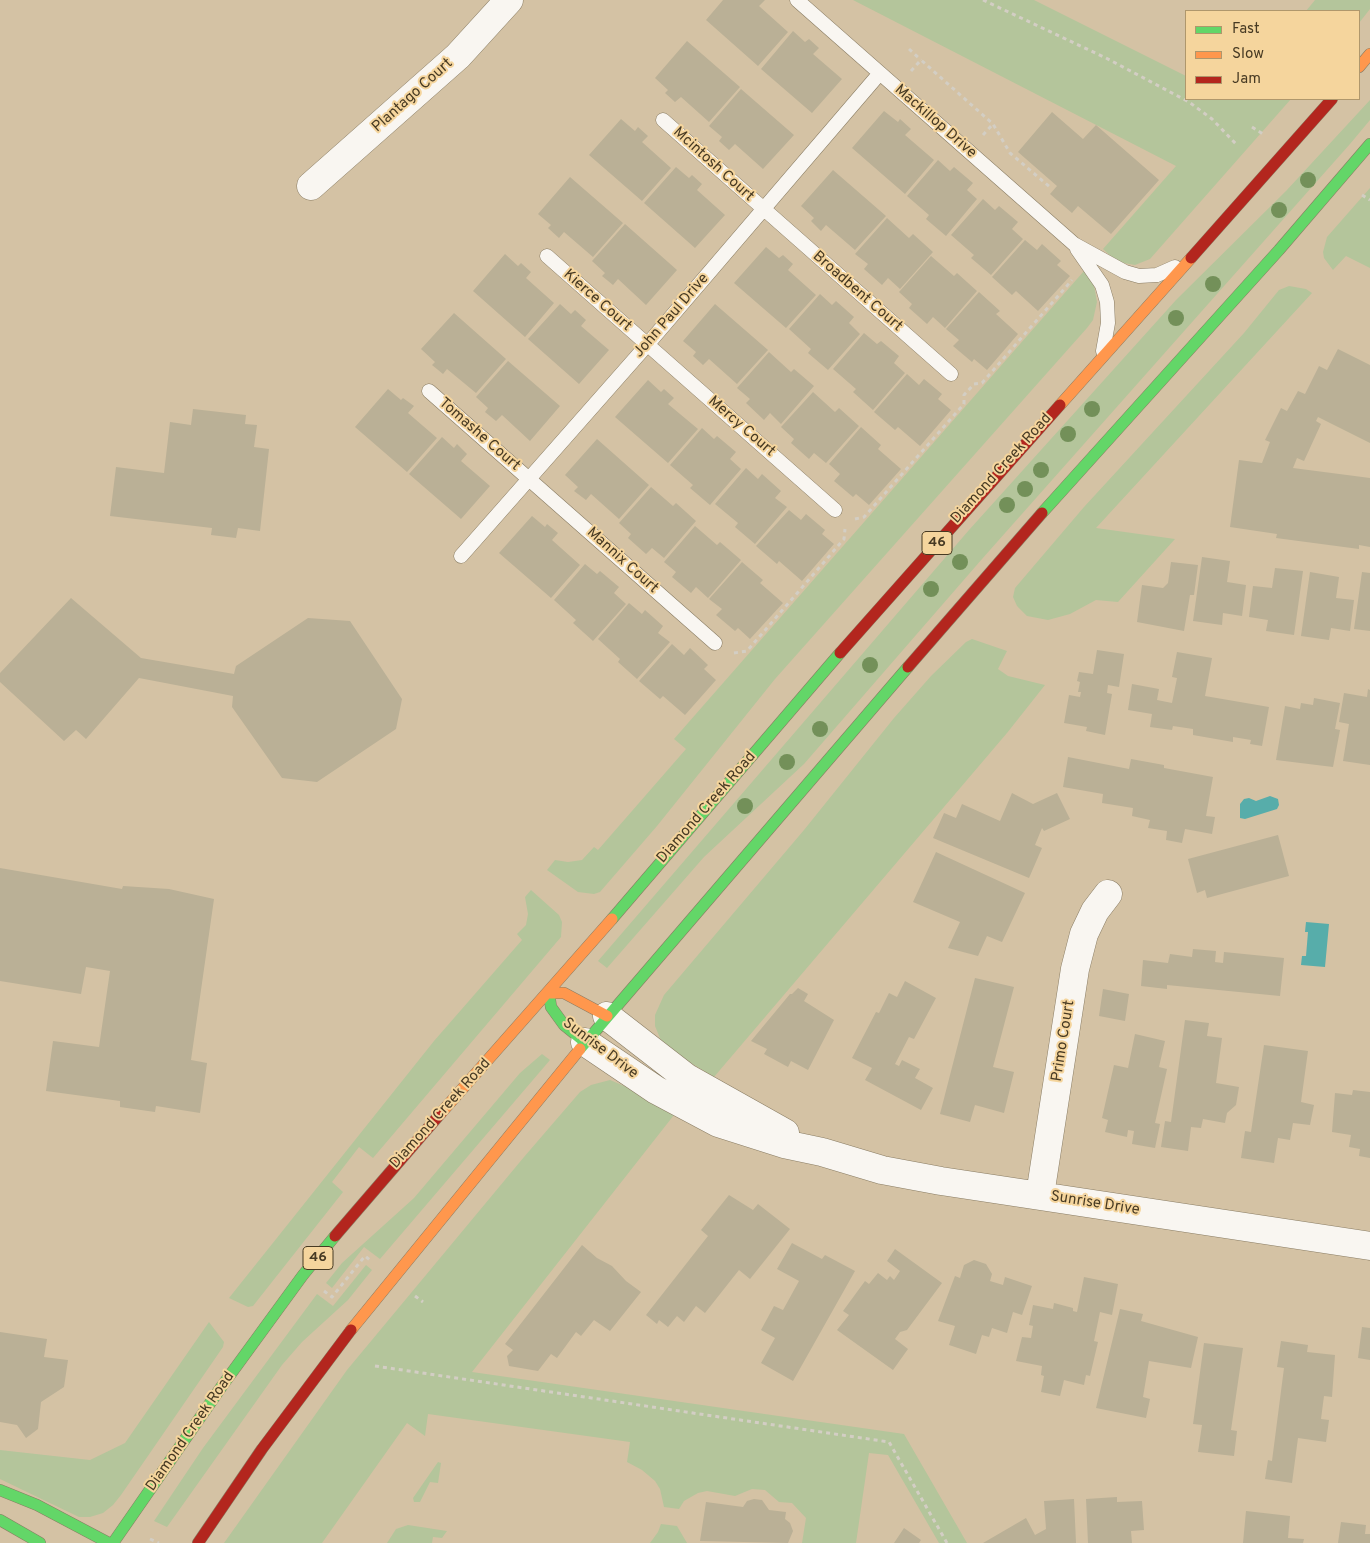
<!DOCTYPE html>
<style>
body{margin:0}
#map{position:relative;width:1370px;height:1543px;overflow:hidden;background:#d4c2a4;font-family:Overpass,sans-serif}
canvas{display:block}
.legend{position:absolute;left:1185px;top:10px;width:175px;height:90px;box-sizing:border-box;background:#f5d59d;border:1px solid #af976c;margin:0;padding:6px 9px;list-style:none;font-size:15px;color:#473a23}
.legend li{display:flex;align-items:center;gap:10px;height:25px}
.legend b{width:25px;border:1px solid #af976c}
</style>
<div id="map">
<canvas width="1370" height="1543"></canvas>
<ul class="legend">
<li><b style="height:6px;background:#63d668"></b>Fast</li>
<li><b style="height:6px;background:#ff974d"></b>Slow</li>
<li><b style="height:6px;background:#b3261e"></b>Jam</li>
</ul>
</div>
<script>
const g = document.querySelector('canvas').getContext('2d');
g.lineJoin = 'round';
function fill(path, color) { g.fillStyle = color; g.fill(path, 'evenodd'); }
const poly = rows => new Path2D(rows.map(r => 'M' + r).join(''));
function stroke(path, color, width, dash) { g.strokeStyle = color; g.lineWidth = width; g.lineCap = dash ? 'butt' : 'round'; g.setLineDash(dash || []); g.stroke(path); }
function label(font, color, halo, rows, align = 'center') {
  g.font = font + ' Overpass,sans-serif'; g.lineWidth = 4; g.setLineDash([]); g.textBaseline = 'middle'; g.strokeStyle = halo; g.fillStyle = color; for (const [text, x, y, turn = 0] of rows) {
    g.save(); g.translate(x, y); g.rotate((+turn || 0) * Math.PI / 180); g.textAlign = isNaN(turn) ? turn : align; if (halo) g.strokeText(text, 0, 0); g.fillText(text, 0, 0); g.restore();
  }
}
fill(poly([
 [853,0,1034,0,1186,76,1186,99,1291,99,1150,259,1135,265,1124,263,1115,260,1103,249,1176,166],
 [1315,0,1370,0,1370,9,1359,23,1359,11,1306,11],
 [1370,100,1370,120,1350,144,982,559,804,764,704,857,607,968,598,961,969,530,1176,300,1286,191],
 [1370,188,1370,268,1346,256,1333,270,1324,258,1323,252,1327,237],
 [1084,271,1094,285,1097,302,1093,320,1087,328,775,679,657,826,600,892,594,894,578,892,547,870,555,860,568,862,582,860,594,847,598,850,686,749,674,739],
 [1289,286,1306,289,1312,293,1096,528,1175,539,1118,602,1096,600,1070,614,1048,620,1027,616,1017,606,1013,597,1015,588,1084,507,1244,333,1279,290],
 [972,639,1007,651,998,669,1008,676,1045,685,1007,733,714,1077,671,1051,662,1043,655,1026,655,1015,664,995,804,830,894,718,931,676,966,642],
 [531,890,559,915,562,922,561,937,373,1158,359,1147,332,1182,343,1192,253,1306,248,1307,229,1298,434,1041,522,940,517,934,526,925,528,914,525,897],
 [542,1054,550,1060,380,1259,364,1247,332,1288,326,1283,342,1263,414,1198,520,1073],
 [610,1080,629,1088,674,1115,472,1372,904,1434,967,1543,939,1543,888,1455,869,1453,856,1543,802,1543,806,1518,792,1503,779,1502,765,1490,752,1489,735,1496,707,1491,698,1493,684,1501,679,1509,664,1507,660,1489,655,1481,642,1470,627,1462,630,1442,428,1414,425,1436,407,1423,322,1543,224,1543,347,1370,524,1157,580,1092,591,1085],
 [366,1265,372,1270,348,1300,302,1342,282,1365,167,1527,154,1521,203,1448,317,1294,333,1306],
 [209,1322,224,1342,223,1347,121,1495,113,1505,103,1513,90,1517,79,1517,0,1479,0,1450,90,1460,125,1443],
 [438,1462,441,1463,438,1483,430,1482,420,1502,414,1502,413,1498],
 [661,1524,677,1526,687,1543,650,1543,658,1532],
 [408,1525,447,1531,442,1538,433,1537,432,1543,387,1543,396,1529]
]), '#b4c59b');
fill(poly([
 [1270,796,1278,799,1279,805,1277,809,1245,819,1240,818,1240,804,1244,799,1249,798,1256,801],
 [1306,922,1329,924,1325,967,1301,965,1302,956,1306,956,1308,932,1305,932]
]), '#57adaa');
fill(poly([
 [723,0,765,0,759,6,788,32,758,66,706,20],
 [793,31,805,42,809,39,819,48,813,54,842,79,812,113,761,69],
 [687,41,740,87,709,122,681,97,675,102,665,93,668,90,655,78],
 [741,89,794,135,763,169,735,144,729,150,719,141,722,137,709,126],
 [884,111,898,122,900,119,911,129,905,135,934,160,905,194,852,148],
 [1052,112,1083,139,1096,125,1159,180,1111,234,1078,206,1072,213,1050,194,1057,186,1018,152],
 [621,119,635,131,638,127,648,136,642,142,671,168,642,201,589,155],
 [938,160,950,171,954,167,973,183,967,190,977,199,946,236,926,219,929,215,907,196],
 [676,167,689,178,692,175,702,184,697,190,725,215,695,248,644,203],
 [833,170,886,216,855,250,826,225,821,231,811,221,814,218,801,206],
 [570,177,623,223,593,257,564,232,559,238,548,228,551,225,538,214],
 [983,199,995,210,999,206,1018,222,1012,229,1023,239,991,275,971,258,974,255,951,235],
 [887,218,909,238,913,234,933,252,900,289,888,278,882,285,864,269,868,264,855,254],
 [625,224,677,270,646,305,618,279,613,285,602,276,605,273,592,261],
 [1025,240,1037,250,1042,244,1061,261,1057,265,1070,276,1038,311,1016,291,1012,295,992,277],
 [766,247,779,258,783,255,793,264,788,270,816,295,786,328,734,283],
 [505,254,518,266,521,263,531,272,526,278,554,303,525,337,473,291],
 [931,256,954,276,957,273,977,291,945,328,933,317,927,324,909,308,912,304,899,292],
 [979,292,1000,311,996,314,1018,334,987,370,974,359,972,362,953,346,959,340,946,329],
 [820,294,832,305,836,301,854,317,849,323,860,334,828,370,808,353,811,349,789,329],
 [560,304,571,314,575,310,586,320,581,326,609,350,579,384,528,339],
 [715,304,768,350,737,384,709,359,703,365,693,356,696,352,683,341],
 [454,313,506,359,476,393,447,369,443,374,432,365,435,362,421,349],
 [864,333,877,344,881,341,899,356,894,363,905,373,873,410,853,392,856,389,833,369],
 [1338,349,1370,365,1370,443,1318,417,1316,421,1321,424,1304,461,1297,458,1293,468,1370,478,1370,547,1359,545,1359,549,1276,538,1277,534,1230,527,1239,460,1262,463,1270,442,1265,440,1281,408,1287,411,1298,391,1305,394,1319,366,1327,370],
 [769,352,791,372,794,369,814,386,781,424,770,413,764,420,746,403,750,399,737,388],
 [508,361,560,406,530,441,502,415,496,421,485,412,488,408,476,397],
 [907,374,919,385,924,379,942,394,938,399,951,410,920,446,898,427,895,430,874,412],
 [648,380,661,392,664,389,674,398,668,404,698,429,668,463,615,417],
 [388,389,401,400,403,398,414,406,408,413,437,438,407,472,355,427],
 [813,392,835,412,839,408,859,426,826,463,814,453,809,459,791,443,794,439,781,427],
 [193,409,246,415,245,424,257,425,254,447,269,449,260,531,238,528,236,538,211,535,212,528,110,516,116,467,164,473,170,422,191,425],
 [861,427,881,445,878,449,901,469,869,505,856,494,853,497,834,481,840,474,829,464],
 [702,428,714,439,717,436,736,452,730,459,741,469,710,505,690,488,693,485,670,465],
 [442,437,454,448,457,444,467,454,461,461,490,486,461,519,409,474],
 [597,439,649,485,619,519,591,494,586,500,574,491,578,487,565,475],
 [746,468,758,479,762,474,781,491,775,498,787,507,755,544,735,527,738,523,715,504],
 [651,487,673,506,676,503,696,521,664,558,652,548,646,554,628,538,631,534,619,523],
 [789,510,801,520,806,514,825,530,822,534,834,544,802,581,779,561,777,564,756,546],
 [532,516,545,527,547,524,558,533,552,540,580,565,551,598,499,553],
 [695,526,717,545,720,542,741,560,708,598,696,587,691,593,672,577,676,572,664,562],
 [1202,557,1230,561,1227,582,1246,585,1242,616,1223,613,1222,625,1193,621],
 [742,562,763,580,760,583,783,603,750,639,738,628,735,631,716,615,722,609,709,599],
 [1171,562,1198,565,1194,595,1190,595,1184,631,1137,622,1142,585,1163,588,1168,583],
 [585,564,597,574,600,571,619,587,614,593,626,604,593,641,573,623,576,620,554,600],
 [1275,568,1303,571,1294,635,1266,631,1268,620,1249,617,1253,586,1272,588],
 [1310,572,1339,577,1336,598,1354,600,1350,631,1331,628,1329,640,1301,636],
 [1362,572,1370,573,1370,631,1354,629],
 [71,598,141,658,234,674,236,666,308,618,350,621,402,699,396,729,317,782,282,778,232,707,233,696,139,678,86,739,76,730,64,741,0,682,0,673],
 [629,603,642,614,645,610,663,626,658,633,670,642,637,679,618,662,620,659,598,639],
 [672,644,684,655,690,648,708,665,704,669,716,680,685,715,663,696,660,699,639,681],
 [1097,650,1124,654,1119,687,1108,685,1107,693,1112,694,1105,735,1086,731,1087,727,1064,723,1069,695,1080,697,1081,692,1078,692,1080,682,1077,681,1079,672,1093,674],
 [1177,652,1212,658,1205,696,1269,707,1262,746,1250,744,1251,740,1233,737,1233,742,1193,735,1193,729,1173,726,1172,730,1150,727,1152,714,1128,710,1132,684,1159,689,1157,700,1172,703,1177,678,1172,677],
 [1368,689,1370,690,1370,765,1343,761,1349,724,1339,722,1344,693,1367,697],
 [1314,698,1340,703,1335,729,1340,730,1333,767,1276,760,1285,706,1300,709,1301,703,1313,705],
 [1068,757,1129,769,1131,759,1164,765,1164,768,1213,777,1206,816,1215,817,1212,834,1185,829,1182,843,1166,840,1167,831,1148,828,1150,820,1132,816,1133,808,1102,803,1103,794,1063,787],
 [1012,793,1033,804,1057,793,1070,819,1044,831,1042,828,1035,845,1042,848,1029,878,933,838,944,813,956,818,962,804,1000,821],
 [1278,835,1289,876,1207,898,1205,890,1197,893,1188,859],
 [936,852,1025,893,1002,942,987,936,978,956,948,948,960,922,913,902],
 [0,868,122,889,123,886,169,889,214,899,191,1060,207,1063,200,1113,156,1106,155,1112,120,1107,120,1101,46,1091,53,1041,99,1047,110,971,86,967,81,994,0,981],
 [1193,949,1216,951,1215,962,1223,963,1224,952,1284,958,1280,996,1167,985,1167,989,1141,986,1143,960,1168,963,1170,954,1192,957],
 [975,978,1014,987,993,1067,1014,1072,1004,1113,975,1105,970,1122,940,1114],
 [905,981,936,998,914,1039,909,1037,895,1064,899,1066,902,1060,920,1069,915,1078,933,1088,921,1110,865,1080,872,1068,852,1058,876,1012,879,1013,889,993,897,997],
 [798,988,808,994,804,1001,834,1020,808,1070,791,1061,788,1067,764,1054,767,1049,751,1041,790,994,792,994],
 [1103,989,1129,994,1125,1021,1099,1016],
 [1185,1020,1209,1023,1207,1036,1222,1038,1216,1083,1239,1087,1236,1105,1227,1113,1225,1123,1203,1119,1201,1128,1191,1127,1188,1151,1161,1147,1165,1121,1171,1122],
 [1135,1034,1165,1041,1159,1067,1167,1069,1155,1123,1160,1124,1155,1148,1132,1144,1134,1131,1128,1130,1127,1137,1105,1132,1108,1120,1102,1118,1114,1065,1128,1068],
 [1264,1045,1308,1051,1301,1102,1314,1105,1310,1125,1293,1123,1290,1140,1278,1138,1274,1163,1241,1158,1245,1131,1251,1132],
 [1353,1090,1370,1092,1370,1158,1359,1156,1360,1149,1349,1147,1351,1135,1332,1132,1335,1093,1352,1095],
 [729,1195,753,1210,758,1204,790,1229,750,1279,739,1270,705,1313,696,1306,684,1322,677,1316,668,1327,659,1320,657,1324,646,1315,708,1236,701,1230],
 [792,1243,822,1259,825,1255,855,1271,793,1381,761,1363,775,1338,761,1330,774,1306,783,1310,799,1281,777,1269],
 [582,1245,597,1258,612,1266,626,1281,641,1292,610,1331,594,1320,581,1336,576,1332,557,1358,551,1354,538,1371,509,1366,507,1356,513,1350,505,1344],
 [895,1249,942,1283,907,1330,900,1332,895,1339,908,1349,893,1370,837,1330,849,1315,843,1311,865,1281,869,1284,878,1273,887,1280,890,1276,894,1280,900,1271,887,1261],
 [974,1260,986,1264,992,1274,990,1281,1003,1285,1005,1277,1032,1286,1022,1315,1013,1312,1007,1333,992,1328,989,1337,982,1335,976,1354,949,1345,955,1326,938,1321,955,1276,960,1278,964,1265],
 [1084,1277,1118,1284,1112,1315,1100,1312,1094,1341,1098,1342,1090,1376,1086,1375,1084,1385,1064,1380,1060,1396,1041,1392,1044,1376,1041,1375,1042,1366,1016,1361,1022,1337,1031,1338,1033,1326,1029,1325,1033,1305,1053,1309,1054,1303,1073,1308,1073,1311,1077,1312],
 [1120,1309,1143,1314,1141,1321,1198,1337,1191,1368,1149,1361,1143,1397,1150,1399,1146,1418,1096,1408],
 [1362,1327,1370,1328,1370,1360,1358,1358],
 [0,1332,47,1339,44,1357,68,1360,64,1387,41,1402,38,1429,26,1438,17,1425,0,1422],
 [1281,1341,1308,1345,1307,1352,1335,1355,1332,1397,1324,1396,1321,1419,1329,1420,1326,1442,1298,1438,1292,1483,1265,1479,1268,1460,1272,1461,1284,1368,1277,1367],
 [1204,1343,1243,1348,1231,1430,1237,1431,1234,1456,1198,1452,1202,1425,1193,1424],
 [1117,1497,1117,1502,1142,1501,1144,1530,1131,1531,1132,1543,1088,1543,1086,1499],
 [754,1499,762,1500,769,1510,786,1512,785,1519,790,1523,793,1531,788,1543,700,1541,706,1502,743,1507,747,1501],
 [1074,1499,1076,1543,983,1543,1026,1518,1035,1535,1046,1529,1044,1501],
 [1246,1511,1290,1516,1288,1538,1304,1539,1303,1543,1243,1543],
 [1341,1522,1366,1525,1365,1534,1370,1534,1370,1543,1338,1543],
 [904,1528,921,1540,919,1543,894,1543]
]), '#bab096');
const lane = poly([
 [797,0,1074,244,1125,272,1139,276,1157,275,1175,267],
 [663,120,951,374],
 [1077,249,1102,285,1107,302,1108,323,1103,351],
 [547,256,835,510],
 [429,391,715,643],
 [461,556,647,345,880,73]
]);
const street = poly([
 [311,186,458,56,509,0],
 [607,1016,687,1078,785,1133],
 [585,1042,656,1090,718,1123,784,1144,822,1152,882,1170,941,1181,1370,1246],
 [1040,1195,1075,969,1084,934,1095,911,1108,894]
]);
const fast = poly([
 [1042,513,1279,250,1370,144],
 [612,919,840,653],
 [549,993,551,1007,564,1025,585,1042],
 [580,1049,908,667],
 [0,1490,37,1505,109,1543],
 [0,1520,40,1543],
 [113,1543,222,1386,303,1275,335,1236]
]);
const slow = poly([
 [1359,67,1370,54],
 [1060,405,1191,258],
 [549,993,564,993,607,1016],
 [441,1113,612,919],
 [351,1330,580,1049]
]);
const jam = poly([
 [1191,258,1332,99],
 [840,653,1060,405],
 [908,667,1042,513],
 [335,1236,441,1113],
 [198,1543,262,1449,351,1330]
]);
stroke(lane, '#897c63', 15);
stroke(street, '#897c63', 29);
stroke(fast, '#897c63', 12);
stroke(slow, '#897c63', 12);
stroke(jam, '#897c63', 12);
stroke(poly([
 [983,0,1106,58,1189,102,1212,119,1236,144],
 [909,49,921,60],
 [911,71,921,60,993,124,1010,153,1051,188],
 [1252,127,1263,134],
 [983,135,993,124],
 [1362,195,1370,200],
 [855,519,864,517,964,404,964,395,974,384,982,383,1072,280],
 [734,653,747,651,844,539,845,529],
 [324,1291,332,1297,365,1256,371,1261],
 [415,1296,423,1302],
 [375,1366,889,1442,947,1543],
 [150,1539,159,1543]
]), '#d3cec4', 3, [4, 4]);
stroke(lane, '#f9f6f1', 14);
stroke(street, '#f9f6f1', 28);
stroke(fast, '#63d668', 11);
stroke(slow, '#ff974d', 11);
stroke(jam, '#b3261e', 11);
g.fillStyle = '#739059';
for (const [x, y] of [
 [1308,180],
 [1279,210],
 [1213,284],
 [1176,318],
 [1092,409],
 [1068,434],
 [1041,470],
 [1025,489],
 [1007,505],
 [960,562],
 [931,589],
 [870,665],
 [820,729],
 [787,762],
 [745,806]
]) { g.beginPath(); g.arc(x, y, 8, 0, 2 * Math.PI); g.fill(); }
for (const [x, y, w] of [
 [937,543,30],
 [318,1258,30]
]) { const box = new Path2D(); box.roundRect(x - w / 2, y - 11.5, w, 23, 4); g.fillStyle = '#f5d59d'; g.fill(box); stroke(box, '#473a23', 1); }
label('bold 14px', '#473a23', null, [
 ["46",937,543],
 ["46",318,1258]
]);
label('15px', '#473a23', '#f5d59d', [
 ["Plantago Court",413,96,-42],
 ["Mackillop Drive",935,122,41],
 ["Mcintosh Court",713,165,42],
 ["Broadbent Court",857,292,41],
 ["Kierce Court",597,301,41],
 ["John Paul Drive",672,316,-49],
 ["Mercy Court",741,427,41],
 ["Tomashe Court",479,435,41],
 ["Diamond Creek Road",1002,469,-48],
 ["Mannix Court",622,561,42],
 ["Diamond Creek Road",707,808,-49],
 ["Primo Court",1064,1041,-81],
 ["Sunrise Drive",600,1049,37],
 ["Diamond Creek Road",441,1114,-48],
 ["Sunrise Drive",1095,1204,9],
 ["Diamond Creek Road",191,1432,-55]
]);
</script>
